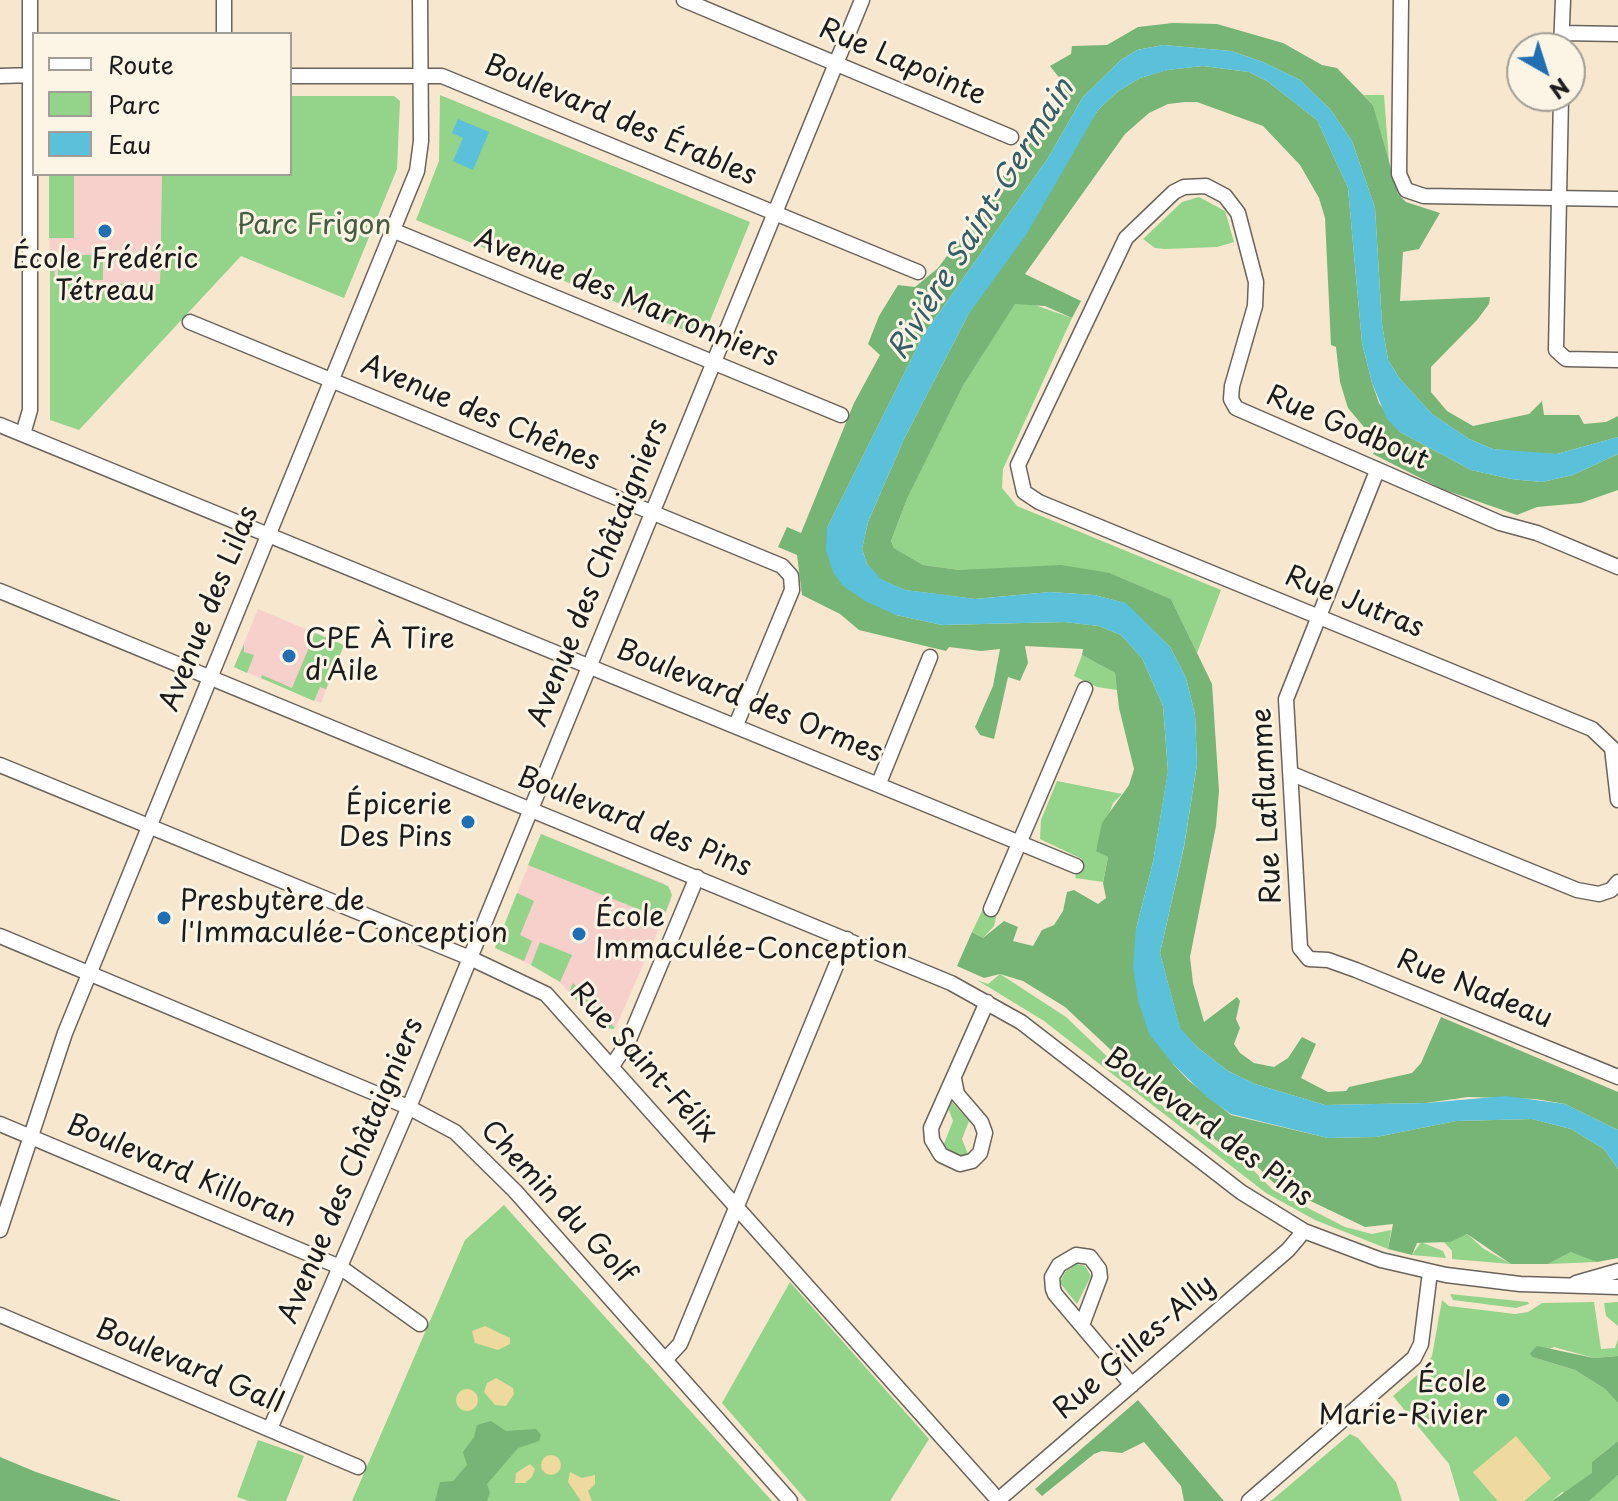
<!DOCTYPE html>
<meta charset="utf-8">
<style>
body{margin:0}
#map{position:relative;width:1618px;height:1501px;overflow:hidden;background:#f7e7cf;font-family:"Playpen Sans",sans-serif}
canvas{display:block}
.legend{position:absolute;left:32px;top:32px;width:260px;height:144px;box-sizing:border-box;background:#fcf5e5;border:2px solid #a29e95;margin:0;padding:10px 14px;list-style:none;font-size:24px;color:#1c1c1c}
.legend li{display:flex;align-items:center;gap:16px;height:40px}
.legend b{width:40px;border:2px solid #a29e95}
.north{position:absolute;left:1506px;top:32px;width:80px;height:80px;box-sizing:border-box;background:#fcf5e5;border:2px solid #a29e95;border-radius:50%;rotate:141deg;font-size:22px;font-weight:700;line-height:32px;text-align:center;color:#1c1c1c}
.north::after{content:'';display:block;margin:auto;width:28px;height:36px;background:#1f6fb2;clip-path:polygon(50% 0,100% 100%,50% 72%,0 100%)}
</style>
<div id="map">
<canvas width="1618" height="1501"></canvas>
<ul class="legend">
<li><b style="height:10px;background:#fff"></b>Route</li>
<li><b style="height:22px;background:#93d38a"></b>Parc</li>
<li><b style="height:22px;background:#5bc0d9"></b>Eau</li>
</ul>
<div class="north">N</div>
</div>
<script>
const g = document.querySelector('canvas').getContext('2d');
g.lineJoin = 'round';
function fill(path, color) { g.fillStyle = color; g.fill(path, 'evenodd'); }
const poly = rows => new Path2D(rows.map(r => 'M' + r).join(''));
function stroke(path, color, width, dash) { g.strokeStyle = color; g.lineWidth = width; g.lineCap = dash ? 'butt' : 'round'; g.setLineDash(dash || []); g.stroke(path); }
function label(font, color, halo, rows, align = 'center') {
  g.font = font + ' "Playpen Sans",sans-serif'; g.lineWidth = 6; g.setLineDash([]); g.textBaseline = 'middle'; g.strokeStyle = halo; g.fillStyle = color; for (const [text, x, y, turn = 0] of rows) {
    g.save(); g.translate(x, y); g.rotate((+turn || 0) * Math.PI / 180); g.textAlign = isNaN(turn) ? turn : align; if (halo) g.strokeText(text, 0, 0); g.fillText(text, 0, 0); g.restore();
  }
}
fill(poly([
 [49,174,162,174,160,284,50,283],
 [258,609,344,645,321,703,234,667],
 [541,834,663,883,671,890,671,901,615,1029,602,1028,554,976,495,948]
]), '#f7d0cc');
fill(poly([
 [440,95,750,222,703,338,416,220,439,161],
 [1364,95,1384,95,1390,174,1373,105],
 [290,96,394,96,400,101,397,169,344,298,241,256,79,430,50,420,50,258,54,258,55,283,160,284,162,174,290,174],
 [49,174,74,174,74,238,49,238],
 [1199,197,1225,211,1234,242,1217,247,1165,249,1155,248,1143,239,1182,202],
 [58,255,103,255,103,280,58,280],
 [1026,302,1072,318,1003,469,1002,488,1017,506,1221,590,1197,653,1171,599,1110,573,960,570,923,565,894,548,891,541,907,499,964,384,1015,303],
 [315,633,344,645,326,689,320,687,314,701,261,678,262,675,292,688],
 [244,644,244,652,254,655,247,673,234,667],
 [1082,655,1115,673,1117,690,1097,687,1074,676],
 [1057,781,1122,794,1113,803,1096,850,1108,857,1103,882,1075,878,1082,859,1040,839,1041,820],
 [541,834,668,886,672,895,663,919,528,865],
 [517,893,534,901,520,935,532,941,524,961,495,948],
 [984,907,997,913,994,926,983,938,972,932],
 [540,942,572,955,560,982,531,965],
 [1000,974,1066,1017,1143,1091,1226,1155,1245,1162,1273,1190,1345,1227,1372,1234,1391,1230,1388,1249,1315,1220,1266,1193,1044,1021,977,980,988,984],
 [573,983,614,1027,614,1029,602,1028,569,992],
 [952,1102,969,1121,962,1139,968,1154,961,1157,943,1146,953,1121,947,1105],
 [504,1205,577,1286,772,1501,352,1501,465,1240],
 [1467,1234,1484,1249,1511,1264,1452,1259,1452,1251,1444,1242],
 [1421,1242,1443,1251,1446,1258,1412,1255],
 [1571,1252,1591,1257,1597,1262,1548,1264],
 [1077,1264,1085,1266,1091,1276,1077,1304,1060,1283,1065,1272],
 [790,1282,929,1439,890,1501,807,1501,722,1403],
 [1450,1294,1528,1302,1529,1304,1516,1308,1453,1300],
 [1442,1300,1449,1306,1515,1314,1528,1312,1542,1303,1594,1302,1601,1349,1615,1348,1618,1339,1618,1356,1594,1358,1554,1347,1532,1357,1575,1370,1605,1389,1618,1403,1618,1441,1592,1462,1593,1473,1566,1494,1562,1492,1552,1501,1524,1501,1551,1478,1473,1472,1498,1501,1460,1501,1449,1464,1393,1396,1423,1370,1432,1356],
 [1618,1302,1618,1326,1606,1316,1604,1303],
 [1350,1434,1358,1438,1396,1482,1402,1501,1271,1501],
 [258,1440,304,1456,286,1501,249,1501,237,1497],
 [1618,1475,1618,1501,1589,1501,1594,1495]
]), '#93d38a');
fill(poly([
 [1173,23,1217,24,1283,43,1322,65,1337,68,1373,105,1398,194,1406,202,1440,213,1419,249,1403,252,1400,301,1490,297,1489,304,1477,320,1431,367,1431,392,1447,411,1473,426,1529,414,1542,401,1544,415,1579,415,1584,424,1606,422,1618,416,1618,437,1557,454,1526,453,1493,449,1469,439,1432,414,1400,379,1388,360,1382,324,1375,208,1352,141,1330,109,1300,80,1263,62,1231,51,1163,45,1137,50,1121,60,1083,97,1048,158,924,334,827,528,896,615,942,625,1065,622,1099,626,1121,635,1142,658,1163,706,1168,772,1153,862,1136,929,1173,1064,1188,1080,1231,1115,1328,1138,1376,1137,1456,1121,1532,1119,1571,1129,1604,1149,1618,1169,1618,1258,1597,1262,1571,1252,1548,1264,1511,1264,1467,1234,1450,1242,1417,1243,1412,1255,1388,1249,1393,1224,1365,1227,1275,1184,1244,1154,1225,1147,1160,1096,1065,1007,1023,981,1000,974,984,978,957,966,972,932,983,938,1004,921,1018,927,1013,941,1033,946,1042,930,1054,925,1063,911,1067,892,1074,890,1098,904,1106,898,1103,883,1108,857,1096,851,1102,823,1129,785,1134,769,1119,708,1115,673,1082,655,1083,649,1025,646,1028,663,1020,681,1008,677,994,739,980,735,975,727,993,686,1000,649,981,651,949,647,946,651,859,630,840,614,802,595,797,555,778,547,787,527,801,533,854,403,880,355,868,344,879,316,898,285,915,287,938,268,993,194,1007,169,1018,159,1035,122,1039,124,1047,107,1054,107,1064,91,1061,80,1050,66,1071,54,1072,46,1107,45,1138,27],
 [1203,66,1249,72,1267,81,1317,120,1348,188,1362,343,1372,383,1379,403,1400,432,1471,470,1511,479,1542,482,1573,475,1618,454,1618,490,1581,503,1537,507,1517,515,1442,489,1373,454,1379,445,1348,408,1340,382,1336,347,1331,345,1325,218,1319,198,1300,165,1263,126,1197,102,1185,102,1168,104,1149,113,1125,134,1025,274,1081,301,1072,318,1045,306,1015,304,964,384,907,499,891,541,894,548,923,565,960,570,1061,565,1110,573,1171,599,1212,684,1219,791,1216,826,1190,957,1193,983,1204,1022,1237,997,1240,1001,1236,1019,1240,1028,1234,1044,1240,1053,1254,1063,1274,1067,1288,1058,1302,1037,1316,1044,1301,1078,1328,1092,1346,1091,1349,1087,1412,1073,1421,1063,1441,1017,1618,1092,1618,1130,1565,1104,1536,1099,1468,1097,1426,1103,1325,1105,1255,1084,1228,1071,1197,1047,1180,1029,1160,953,1184,847,1197,764,1195,715,1186,678,1170,647,1125,603,1094,595,1050,592,975,599,905,590,880,579,867,564,862,549,868,522,904,439,968,315,1098,110,1117,92,1140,78,1167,70],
 [1537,1346,1594,1358,1618,1356,1618,1403,1605,1389,1575,1370,1532,1357,1530,1353],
 [1138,1400,1224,1501,1184,1501,1181,1486,1144,1442,1122,1453,1102,1451,1094,1454,1042,1496,1035,1489],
 [491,1421,506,1431,536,1429,541,1435,539,1441,518,1448,487,1484,490,1493,487,1501,435,1501,440,1482,453,1481,467,1465,463,1452,474,1437,477,1425],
 [1618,1441,1618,1475,1589,1501,1552,1501,1592,1473,1592,1462],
 [0,1457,36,1472,121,1501,0,1501]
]), '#76b576');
fill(poly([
 [485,1326,510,1338,510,1344,498,1350,475,1343,472,1331],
 [496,1378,513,1388,514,1394,506,1406,495,1405,484,1392,487,1383],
 '456 1400a11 11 0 1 1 22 0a11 11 0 1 1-22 0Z',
 [1516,1436,1551,1478,1524,1501,1498,1501,1473,1472],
 '541 1465a10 10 0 1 1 20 0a10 10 0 1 1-20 0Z',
 [530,1464,535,1469,532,1477,525,1483,515,1483,516,1473],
 [570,1472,582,1478,595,1475,595,1484,588,1491,592,1501,581,1501,568,1482]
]), '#eeda9e');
fill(poly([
 [1163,45,1231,51,1263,62,1300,80,1330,109,1352,141,1375,208,1382,324,1388,360,1400,379,1432,414,1469,439,1493,449,1557,454,1618,437,1618,454,1573,475,1542,482,1511,479,1471,470,1400,432,1387,419,1372,383,1362,343,1348,188,1317,120,1267,81,1249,72,1203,66,1168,70,1140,78,1117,92,1098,110,1026,235,968,315,904,439,868,522,862,549,867,564,881,579,905,590,939,594,975,599,1050,592,1094,595,1126,603,1170,647,1186,678,1195,715,1197,764,1184,846,1160,953,1180,1028,1197,1047,1228,1071,1255,1084,1325,1105,1426,1103,1506,1096,1565,1104,1618,1130,1618,1169,1604,1149,1571,1129,1532,1119,1456,1121,1376,1137,1328,1138,1231,1114,1207,1097,1173,1064,1149,1034,1138,1000,1133,967,1136,929,1153,862,1168,771,1163,706,1142,658,1121,635,1099,626,1064,622,942,625,896,615,865,601,843,586,833,572,826,550,827,528,924,334,1048,158,1083,97,1121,60,1137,50],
 [458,119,489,132,473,170,453,161,463,138,452,133]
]), '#5bc0d9');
const minor = poly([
 [684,0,1011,137],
 [1401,0,1399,174,1406,190,1424,196,1618,199],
 [1562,33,1618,34],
 [224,34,224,0],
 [1561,48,1563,0],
 [0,76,34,75],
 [290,76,442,76,918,272],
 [1561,96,1556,350,1566,359,1618,360],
 [392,230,841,415],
 [190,322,782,566,791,576,792,590,736,725],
 [0,425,1076,866],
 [23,434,30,410,30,0],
 [1377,471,1286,699,1300,948,1309,959,1328,960,1356,970,1618,1077],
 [1618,567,1537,533,1500,523,1236,408,1231,399,1232,386,1255,306,1256,282,1238,213,1225,196,1206,186,1184,187,1174,192,1126,238,1018,465,1024,492,1039,502,1592,729,1612,748,1618,800],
 [0,591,951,983,1021,1022,1241,1192,1304,1231,1381,1260,1446,1275,1520,1284,1618,1287],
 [0,765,470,958,546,994,999,1501],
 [1292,774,1577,890,1599,894,1611,890,1618,882],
 [879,783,930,657],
 [991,909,1085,689],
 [0,936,408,1107,455,1132,515,1191,790,1501],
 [612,1066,628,1042,697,877],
 [954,1079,957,1094,981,1122,985,1133,980,1153,972,1161,960,1164,941,1155,932,1140,931,1128,987,1002],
 [0,1124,340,1267,420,1324],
 [0,1230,65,1033,417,171,421,141,420,0],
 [1576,1283,1618,1271],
 [0,1315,358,1467],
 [1082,1325,1100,1277,1099,1269,1090,1257,1076,1255,1059,1265,1052,1277,1053,1289,1055,1294,1132,1385],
 [665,1360,680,1344,847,939],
 [270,1429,414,1095,862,0],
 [997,1501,1288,1250,1304,1231],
 [1249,1501,1414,1358,1421,1344,1430,1272]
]);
stroke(minor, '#69635b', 17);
stroke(minor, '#fff', 14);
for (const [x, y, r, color] of [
 [105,231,8,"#1f6fb2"],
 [289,656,8,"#1f6fb2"],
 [468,822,8,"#1f6fb2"],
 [164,918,8,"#1f6fb2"],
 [579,934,8,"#1f6fb2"],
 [1503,1400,8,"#1f6fb2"]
]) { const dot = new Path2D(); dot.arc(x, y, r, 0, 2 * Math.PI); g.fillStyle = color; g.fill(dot); stroke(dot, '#fcf5e5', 3); }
label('28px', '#1c1c1c', '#fcf5e5', [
 ["Rue Lapointe",902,63,23],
 ["Boulevard des Érables",620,121,23],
 ["Avenue des Marronniers",626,299,22],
 ["Avenue des Chênes",480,414,23],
 ["Rue Godbout",1347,429,23],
 ["Avenue des Châtaigniers",599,573,-68],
 ["Rue Jutras",1354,603,22],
 ["Avenue des Lilas",210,609,-68],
 ["Boulevard des Ormes",749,702,22],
 ["Rue Laflamme",1268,806,-93],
 ["Boulevard des Pins",634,823,22],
 ["Rue Nadeau",1474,990,22],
 ["Rue Saint-Félix",643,1063,48],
 ["Boulevard des Pins",1208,1128,36],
 ["Avenue des Châtaigniers",352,1171,-67],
 ["Boulevard Killoran",181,1172,23],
 ["Chemin du Golf",557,1203,47],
 ["Rue Gilles-Ally",1135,1348,-41],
 ["Boulevard Gall",189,1367,23]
]);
label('28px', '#465c42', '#fcf5e5', [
 ["Parc Frigon",314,226]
]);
label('28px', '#1c1c1c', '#fcf5e5', [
 ["École Frédéric",105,260,"center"],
 ["Tétreau",105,292,"center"],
 ["CPE À Tire",305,640],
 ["d'Aile",305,672],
 ["Épicerie",452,806,"right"],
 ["Des Pins",452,838,"right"],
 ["Presbytère de",180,902],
 ["l'Immaculée-Conception",180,934],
 ["École",595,918],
 ["Immaculée-Conception",595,950],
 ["École",1487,1384,"right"],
 ["Marie-Rivier",1487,1416,"right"]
], 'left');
label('italic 30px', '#355e68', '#fcf5e5', [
 ["Rivière Saint-Germain",982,220,-58]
]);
</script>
